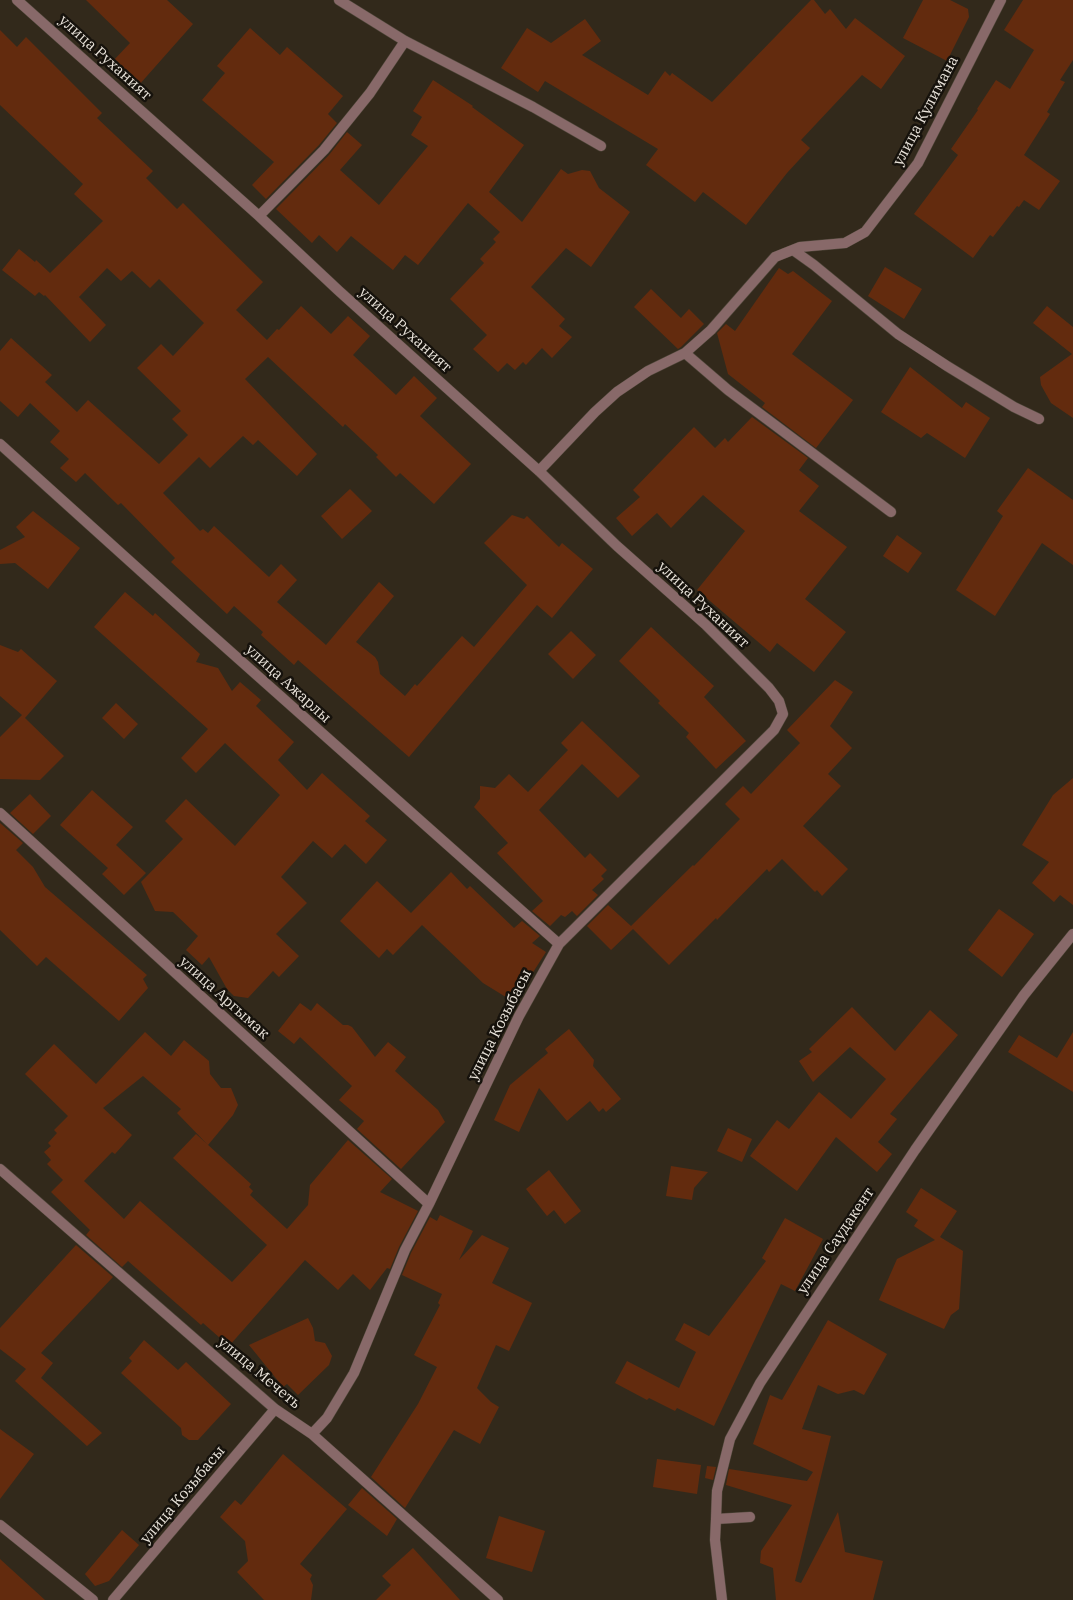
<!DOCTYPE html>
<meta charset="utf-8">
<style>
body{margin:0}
canvas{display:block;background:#32291b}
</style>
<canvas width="1073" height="1600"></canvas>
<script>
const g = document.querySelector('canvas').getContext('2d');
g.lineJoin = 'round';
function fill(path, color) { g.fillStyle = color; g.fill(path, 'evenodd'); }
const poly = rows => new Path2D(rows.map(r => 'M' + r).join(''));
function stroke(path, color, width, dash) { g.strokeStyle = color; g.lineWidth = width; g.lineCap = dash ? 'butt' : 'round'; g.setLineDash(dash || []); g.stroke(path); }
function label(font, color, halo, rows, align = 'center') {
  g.font = font + ' "IBM Plex Serif",serif'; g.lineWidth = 5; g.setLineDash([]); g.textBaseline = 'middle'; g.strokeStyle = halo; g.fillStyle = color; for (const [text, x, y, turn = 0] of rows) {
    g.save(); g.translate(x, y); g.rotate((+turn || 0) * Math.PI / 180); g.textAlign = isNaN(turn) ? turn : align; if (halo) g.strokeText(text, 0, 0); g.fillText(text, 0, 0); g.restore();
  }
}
fill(poly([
 [86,0,167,0,193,24,139,85,113,61,130,43],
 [811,0,814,0,825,14,830,9,846,29,855,18,905,56,881,89,862,75,801,140,810,148,787,173,746,225,703,192,695,202,646,165,658,149,545,81,538,92,501,68,527,28,551,43,585,19,601,41,582,55,648,95,665,71,670,76,672,73,712,102],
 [923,0,950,0,968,9,969,17,947,61,903,38],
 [1023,0,1073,0,1073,60,1060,80,1065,82,1047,112,1050,114,1024,155,1060,181,1039,210,1024,200,1019,207,1017,206,993,237,990,235,973,258,914,214,958,155,951,149,978,110,977,109,996,80,1010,89,1034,50,1004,30],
 [250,28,280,55,287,47,343,96,328,114,337,123,319,145,266,199,252,185,274,162,202,100,225,73,217,66],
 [0,30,17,47,26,37,102,113,97,118,153,171,146,178,177,209,183,203,263,282,236,310,267,340,277,329,279,330,301,306,331,334,348,316,370,336,353,355,396,395,414,376,437,398,420,416,471,464,434,504,400,473,396,477,376,457,378,455,345,424,343,427,268,357,245,379,317,454,297,476,258,440,253,445,243,436,210,468,199,457,163,493,200,531,203,529,208,533,214,526,269,577,281,564,297,580,277,602,326,645,379,582,394,596,356,642,375,657,378,662,380,674,405,696,415,684,417,686,462,636,474,647,527,585,484,543,512,515,524,519,527,516,559,547,562,543,593,569,552,618,537,605,409,757,298,660,294,665,261,635,263,632,234,606,227,614,171,562,175,558,121,503,118,505,85,473,76,482,60,468,69,459,50,442,60,431,30,403,18,417,0,401,0,351,11,338,52,375,45,382,77,412,88,400,159,464,188,435,172,419,181,411,137,368,161,344,173,356,204,323,159,279,150,288,132,271,121,281,107,268,79,297,106,325,90,342,45,295,44,296,39,292,35,296,2,270,19,249,35,262,36,260,50,273,103,221,74,194,83,184,0,105],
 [433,80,473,106,472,107,524,145,489,192,522,222,561,169,568,174,582,170,590,171,599,188,630,212,591,267,566,248,531,287,565,319,559,326,572,337,552,358,542,348,526,365,523,362,515,370,507,363,498,372,473,349,487,335,450,299,484,263,480,259,496,242,493,239,500,232,468,203,418,265,405,255,393,270,351,236,337,252,319,235,312,243,276,209,329,155,347,132,362,145,340,170,379,205,428,146,411,135,422,117,413,111],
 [885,267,922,289,904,319,868,296],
 [779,268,788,274,793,271,832,301,792,354,853,400,816,448,762,407,765,403,728,374,717,333,726,324,735,331],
 [651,289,681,318,689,309,704,324,681,347,678,349,634,307],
 [1047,306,1073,327,1073,418,1051,403,1041,385,1040,377,1072,354,1033,323],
 [910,367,962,408,966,402,990,418,965,458,927,433,921,438,881,412],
 [752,417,808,458,799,470,819,486,799,511,847,547,805,599,846,632,814,672,777,643,770,652,697,590,745,531,703,495,671,528,657,513,632,536,616,518,640,497,633,490,694,427,715,448,725,438,728,442],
 [1028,468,1073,500,1073,565,1042,543,995,616,956,590,1003,516,997,511],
 [350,489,372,511,342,539,321,516],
 [33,511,80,548,48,589,15,563,0,564,0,550,25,537,16,527],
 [897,535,922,553,908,573,883,556],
 [125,592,153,616,155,613,200,654,196,662,218,668,232,691,240,682,261,700,256,706,294,742,278,760,307,790,322,773,370,816,365,821,387,840,366,864,345,844,332,858,313,841,281,877,307,903,276,934,299,956,279,977,273,971,248,998,234,996,227,989,209,957,202,965,186,950,198,936,173,912,155,911,141,882,183,839,165,821,186,799,235,846,280,795,225,743,196,773,181,758,208,729,94,627],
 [651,627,714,686,704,697,746,741,716,769,686,737,689,733,658,703,660,701,619,661],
 [571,631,596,655,573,679,548,654],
 [0,645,18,652,21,649,57,681,25,718,64,756,40,780,0,779,0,737,22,715,0,696],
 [835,680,853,692,830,726,852,748,828,774,841,786,803,826,848,869,822,896,817,890,815,892,782,859,769,872,767,869,717,920,716,918,669,965,633,929,611,950,587,926,608,905,631,926,693,865,694,866,740,819,725,804,743,786,751,794,800,743,787,730],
 [116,703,138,724,124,739,102,718],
 [582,721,640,776,618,798,582,764,539,810,585,858,590,853,607,870,601,876,604,879,592,890,598,895,577,916,572,911,565,917,561,915,550,926,532,911,543,901,497,853,508,843,474,807,480,799,480,786,495,788,509,774,528,792,568,750,561,743],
 [1073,778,1073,905,1060,895,1054,902,1032,883,1049,862,1022,845,1053,795],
 [92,790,133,827,116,845,146,873,124,895,102,874,108,868,60,825],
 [30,794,51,816,33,834,10,813],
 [0,823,23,843,16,850,33,867,45,887,147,975,143,979,148,988,119,1021,46,957,37,966,0,930],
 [451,872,467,889,470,886,514,928,522,921,540,936,532,943,546,952,514,1002,483,983,422,925,393,955,387,949,379,958,340,921,377,881,411,913],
 [999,909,1034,934,1002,977,968,950],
 [300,1003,311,1011,317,1003,343,1025,348,1025,352,1027,375,1057,388,1042,406,1057,395,1071,438,1110,445,1122,401,1169,357,1129,364,1121,339,1100,352,1086,300,1037,294,1044,278,1031],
 [852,1007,895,1051,930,1010,958,1035,890,1114,897,1119,878,1142,892,1154,877,1172,836,1137,797,1191,750,1156,777,1120,789,1129,819,1092,851,1119,886,1079,850,1047,813,1082,799,1061,812,1052,809,1049],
 [569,1029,594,1060,593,1066,621,1099,606,1112,603,1108,599,1112,590,1101,567,1121,539,1088,519,1132,494,1120,510,1085,548,1053,545,1049],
 [145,1032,171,1056,184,1040,209,1061,210,1074,221,1088,231,1088,238,1105,233,1115,208,1145,177,1113,181,1109,143,1076,103,1108,132,1135,115,1154,112,1152,84,1181,124,1219,140,1201,232,1282,267,1245,173,1158,196,1134,251,1184,249,1187,253,1191,250,1195,287,1229,308,1205,310,1185,348,1140,392,1179,380,1192,418,1211,399,1247,390,1269,387,1268,370,1290,353,1274,338,1290,305,1260,229,1346,203,1323,201,1325,128,1261,122,1267,86,1235,90,1230,51,1192,63,1180,47,1164,51,1160,44,1152,51,1146,48,1143,57,1133,54,1130,68,1116,25,1074,54,1044,96,1084],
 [1073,1032,1073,1092,1008,1052,1019,1035,1057,1058],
 [728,1128,752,1139,742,1162,717,1151],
 [671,1166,708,1172,694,1188,692,1200,666,1196],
 [549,1170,581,1211,565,1224,554,1210,547,1216,526,1189],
 [921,1188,957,1211,940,1237,963,1251,959,1309,951,1315,944,1329,879,1300,897,1259,935,1240,914,1226,918,1220,906,1212],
 [440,1215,473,1231,459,1260,482,1235,509,1248,492,1283,532,1303,509,1351,496,1345,477,1388,491,1402,499,1407,480,1444,454,1430,405,1508,371,1477,418,1404,437,1367,414,1355,440,1305,438,1303,442,1294,402,1275,411,1253,430,1217,437,1221],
 [785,1218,823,1239,795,1291,781,1284,714,1426,677,1408,675,1411,649,1398,647,1400,615,1383,627,1361,679,1388,696,1352,675,1340,684,1323,709,1336,766,1261,762,1258],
 [76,1245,113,1277,41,1353,53,1363,41,1378,102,1433,87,1446,15,1381,26,1369,0,1349,0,1328],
 [308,1318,313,1328,315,1341,325,1343,332,1356,329,1365,298,1395,287,1384,283,1387,249,1345],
 [828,1320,887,1354,864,1395,854,1390,838,1394,818,1385,802,1429,831,1436,795,1581,801,1583,838,1512,845,1552,883,1561,873,1600,776,1600,773,1568,760,1563,761,1551,792,1505,726,1485,729,1469,807,1481,813,1472,753,1444,770,1395,782,1400],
 [144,1340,178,1370,186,1362,231,1404,198,1440,189,1440,182,1435,181,1428,121,1373,132,1361,129,1358],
 [0,1429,34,1454,0,1499],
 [283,1454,347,1509,300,1564,312,1575,310,1579,313,1585,311,1600,264,1600,237,1572,248,1561,245,1541,220,1517,235,1500,241,1505],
 [657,1459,701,1465,697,1494,653,1487],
 [707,1466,716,1467,713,1480,705,1478],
 [362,1488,397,1519,387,1536,348,1505],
 [499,1516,545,1531,532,1572,486,1558],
 [122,1530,139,1545,109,1581,95,1586,85,1574],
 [413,1548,460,1600,376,1600,391,1585,382,1576],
 [0,1559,45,1600,0,1600]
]), '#632b0e');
const minor = poly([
 [17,0,259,216,339,291,539,471,617,546,706,625,769,688,779,701,783,714,774,730,559,944,519,1016,429,1204,405,1250,354,1373,327,1418,312,1434],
 [339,0,405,41,533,107,601,146],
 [259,216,324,150,370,93,405,41],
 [793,250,814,265,898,334,947,366,1014,407,1039,419],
 [685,353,728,390,891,512],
 [0,444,196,621,559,944],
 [539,471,595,412,617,392,648,371,685,353,711,330,775,257,800,247,845,243,865,232,918,163,1001,0],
 [0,813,429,1204],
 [0,1169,275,1409,312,1434,498,1600],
 [716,1519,750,1517],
 [0,1525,93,1600],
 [113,1600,275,1409],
 [722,1600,715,1540,716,1519,717,1491,730,1439,760,1383,915,1150,1024,995,1073,934]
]);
stroke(minor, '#4f473a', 11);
stroke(minor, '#886969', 10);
label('15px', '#e9e3da', '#16120c', [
 ["улица Руханият",105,58,42],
 ["улица Кулимана",926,111,-62],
 ["улица Руханият",405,330,42],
 ["улица Руханият",703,605,43],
 ["улица Ажарлы",288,684,42],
 ["улица Аргымак",224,998,42],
 ["улица Козыбасы",500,1025,-63],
 ["улица Саудакент",836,1241,-56],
 ["улица Мечеть",259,1373,40],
 ["улица Козыбасы",183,1495,-50]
]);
</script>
